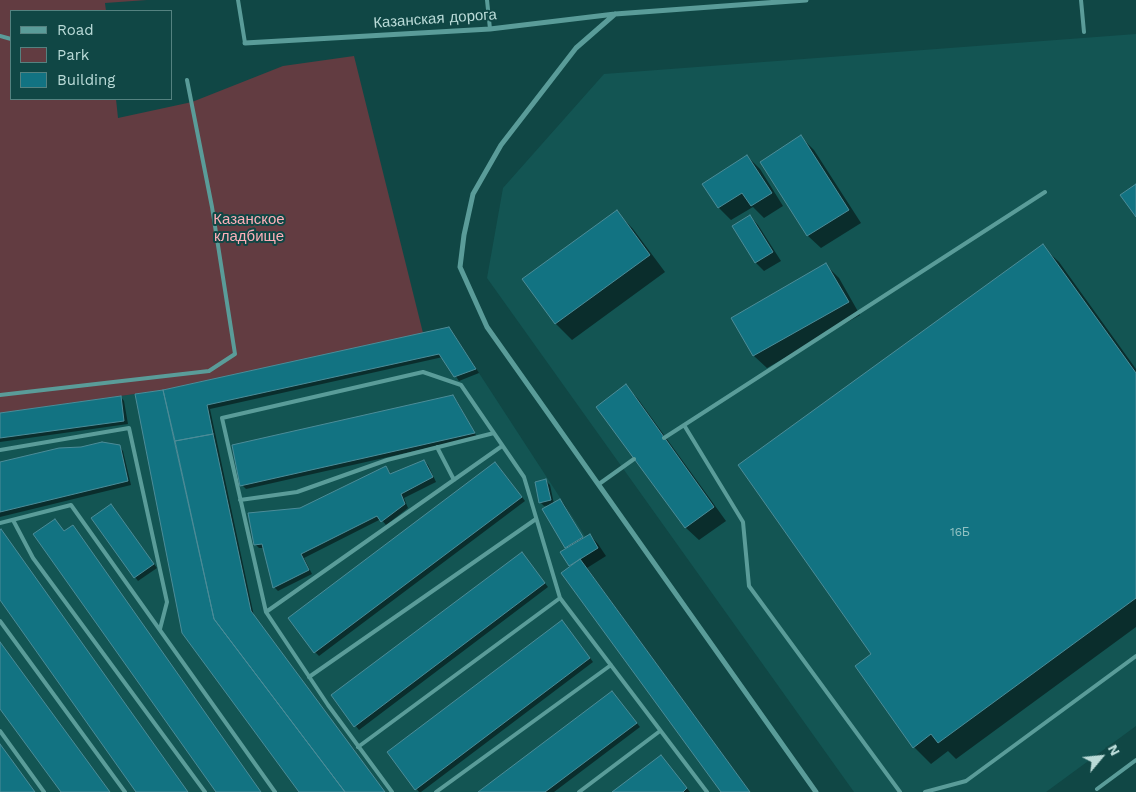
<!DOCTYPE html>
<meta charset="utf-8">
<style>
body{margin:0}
#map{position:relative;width:1136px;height:792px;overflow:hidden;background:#104745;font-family:"Work Sans",sans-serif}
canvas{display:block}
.legend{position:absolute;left:10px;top:10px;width:162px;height:90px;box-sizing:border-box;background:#104745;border:1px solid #548280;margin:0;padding:6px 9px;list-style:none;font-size:15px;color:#badbd8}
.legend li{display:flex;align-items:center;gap:10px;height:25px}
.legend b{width:25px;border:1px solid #548280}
.north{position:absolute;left:1076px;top:732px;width:50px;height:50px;-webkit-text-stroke:4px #104745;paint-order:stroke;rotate:62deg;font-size:14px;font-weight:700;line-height:20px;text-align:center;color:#badbd8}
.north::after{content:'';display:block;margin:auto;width:18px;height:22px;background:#badbd8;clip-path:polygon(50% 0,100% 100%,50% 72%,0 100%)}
</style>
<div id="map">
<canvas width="1136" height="792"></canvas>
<ul class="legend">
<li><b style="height:6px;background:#5a9c99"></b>Road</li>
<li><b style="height:14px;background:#623c41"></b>Park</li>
<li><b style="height:14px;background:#127382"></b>Building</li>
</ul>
<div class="north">N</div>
</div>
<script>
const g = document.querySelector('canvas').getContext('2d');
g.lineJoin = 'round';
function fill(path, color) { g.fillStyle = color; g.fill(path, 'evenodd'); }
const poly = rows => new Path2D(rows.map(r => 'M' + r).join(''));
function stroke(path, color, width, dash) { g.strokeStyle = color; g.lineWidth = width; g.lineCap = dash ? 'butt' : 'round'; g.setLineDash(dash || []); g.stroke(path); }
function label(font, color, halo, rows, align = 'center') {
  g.font = font + ' "Work Sans",sans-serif'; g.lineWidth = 4; g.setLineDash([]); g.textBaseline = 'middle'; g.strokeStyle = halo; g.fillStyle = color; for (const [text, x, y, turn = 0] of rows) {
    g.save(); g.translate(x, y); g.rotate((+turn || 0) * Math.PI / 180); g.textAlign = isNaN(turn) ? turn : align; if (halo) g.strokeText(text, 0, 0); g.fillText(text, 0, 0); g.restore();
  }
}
fill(poly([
 [1136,34,1136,726,1046,792,854,792,487,278,503,188,604,74],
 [449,327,585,536,590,534,598,548,580,559,750,792,0,792,0,413,163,390]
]), '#135553');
fill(poly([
 [0,0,147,0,105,3,106,11,11,11,11,99,116,99,118,118,192,102,283,66,354,56,423,333,163,390,0,413]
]), '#623c41');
fill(poly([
 [801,137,814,150,861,223,821,248,808,236,762,162],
 [747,156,760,169,783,206,764,218,753,207,731,220,719,208,704,184],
 [617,212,633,229,665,272,572,340,555,323],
 [750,216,758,225,781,261,764,271,756,263,733,227],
 [1042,246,1059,262,1136,369,1136,627,956,759,948,751,931,764,914,747,856,666,873,655],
 [826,265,839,278,860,315,767,368,754,356,733,318],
 [453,333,479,373,459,381,443,357,210,409,254,616,384,792,300,792,183,632,136,395,164,392],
 [626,386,638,399,726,521,699,540,686,528,598,407],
 [121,397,124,401,128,424,0,442,0,414],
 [453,397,457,401,477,437,246,489,242,485],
 [119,446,123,451,131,485,0,517,0,463],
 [424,461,428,465,436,482,404,498,408,508,386,525,381,519,304,558,312,574,278,591,274,587,264,548,259,548,255,544,300,509,386,467,392,475],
 [499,467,525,501,319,656,315,652],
 [546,481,550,485,554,504,560,500,564,504,584,539,590,535,598,544,606,556,587,568,750,792,723,792,570,565,568,549,551,505,544,506,540,502],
 [111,505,157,568,138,581,135,577],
 [525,557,548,587,359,730,332,696],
 [566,626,593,662,421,792,419,792,389,752],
 [612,692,640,727,554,792,480,792],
 [661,756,690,792,614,792]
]), '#0007');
const building = poly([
 [801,135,849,210,807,236,760,162,801,135],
 [747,155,772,193,751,206,742,193,718,208,702,184,747,155],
 [1136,184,1136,217,1120,195,1136,184],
 [617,210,650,255,555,324,522,279,617,210],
 [750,215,773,252,755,263,732,226,750,215],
 [1043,244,1136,373,1136,598,938,743,931,734,913,748,855,666,871,654,738,465,1043,244],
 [826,263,849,302,753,356,731,318,826,263],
 [449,327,476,369,454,377,439,354,207,405,213,434,175,441,163,390,449,327],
 [626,384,714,507,685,528,596,407,626,384],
 [163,390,214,619,345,792,299,792,182,633,135,394,163,390],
 [453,395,475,433,240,486,232,445,453,395],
 [121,396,124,421,0,438,0,413,121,396],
 [213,434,251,611,385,792,345,792,214,619,175,441,213,434],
 [102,442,120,445,128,481,0,512,0,462,59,448,81,447,102,442],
 [424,460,433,477,401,494,405,504,381,522,377,516,301,554,309,570,273,588,262,544,254,545,248,513,300,508,386,466,390,474,424,460],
 [495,462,522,497,314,653,288,618,495,462],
 [546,479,551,500,539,503,535,482,546,479],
 [560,499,583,537,565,548,542,509,560,499],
 [111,504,154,564,134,578,91,518,111,504],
 [55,519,64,531,73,525,261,792,216,792,33,534,55,519],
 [1,529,188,792,136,792,0,600,0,530,1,529],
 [590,534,598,548,569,566,560,552,590,534],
 [522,552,545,583,354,727,331,695,522,552],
 [580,559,750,792,721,792,561,573,580,559],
 [562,620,590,658,415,790,387,752,562,620],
 [0,642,110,792,61,792,0,709,0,642],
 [612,691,637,723,545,792,478,792,612,691],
 [0,744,35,792,0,792,0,744],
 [661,755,687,788,683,792,612,792,661,755]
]);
fill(building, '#127382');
stroke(building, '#4c8c98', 1);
stroke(poly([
 [238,0,245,43],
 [487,0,490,29],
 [1081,0,1084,32],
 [0,36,11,39],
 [0,395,209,371,235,354,212,207,187,80],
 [684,425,743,522,749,586,900,792],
 [664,438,1045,192],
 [437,447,454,480],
 [0,450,129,428,167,602,160,629],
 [599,484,634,459],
 [240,500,297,492,387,460,494,433],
 [13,520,33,558,205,792],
 [0,523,71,505,275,792],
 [266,612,502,446],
 [0,621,125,792],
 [309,677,536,519],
 [0,731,44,792],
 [358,747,560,598],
 [1097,789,1136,760],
 [392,792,328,705,266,612,222,418,423,372,461,385,524,477,560,598,707,792],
 [436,792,611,665],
 [579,792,660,731],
 [925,792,966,781,1136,656]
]), '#5a9c99', 4);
stroke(poly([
 [615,14,576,48,501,145,473,194,464,235,460,267,487,327,816,792],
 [245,43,490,29,615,14,806,0]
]), '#5a9c99', 5);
label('12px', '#90c1c2', null, [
 ["16Б",960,532]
]);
label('15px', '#badbd8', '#104745', [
 ["Казанская дорога",435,19,-4]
]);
label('15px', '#fdafb8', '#104745', [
 ["Казанское",249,220],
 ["кладбище",249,237]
]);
</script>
